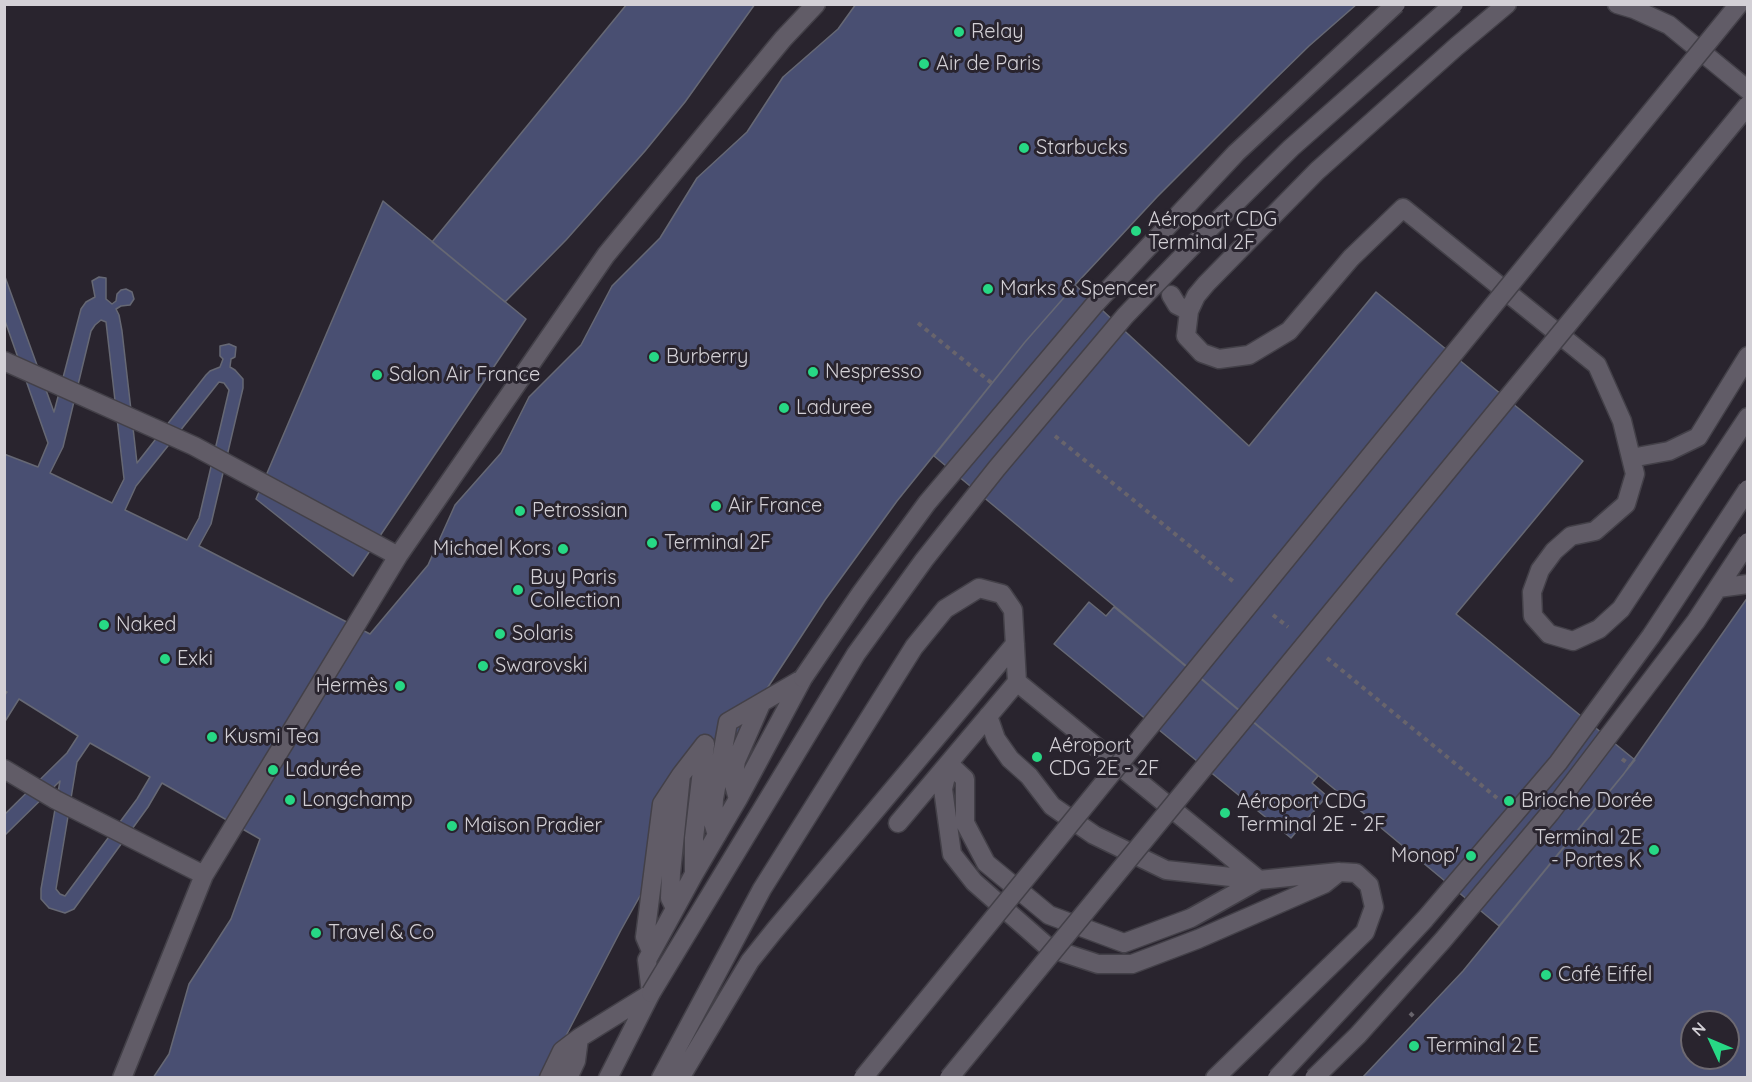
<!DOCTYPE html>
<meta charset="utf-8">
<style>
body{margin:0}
#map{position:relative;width:1752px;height:1082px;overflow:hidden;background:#29242e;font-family:Quicksand,sans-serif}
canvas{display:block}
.frame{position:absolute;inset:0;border:6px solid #d3d0d6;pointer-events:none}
.north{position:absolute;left:1680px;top:1010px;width:60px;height:60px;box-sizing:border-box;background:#29242e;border:2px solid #6d6971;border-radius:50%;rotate:314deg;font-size:16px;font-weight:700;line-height:24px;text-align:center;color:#d3d0d6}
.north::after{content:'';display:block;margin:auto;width:21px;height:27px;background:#27d885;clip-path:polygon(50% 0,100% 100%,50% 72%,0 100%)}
</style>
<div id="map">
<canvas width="1752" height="1082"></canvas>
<div class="frame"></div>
<div class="north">N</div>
</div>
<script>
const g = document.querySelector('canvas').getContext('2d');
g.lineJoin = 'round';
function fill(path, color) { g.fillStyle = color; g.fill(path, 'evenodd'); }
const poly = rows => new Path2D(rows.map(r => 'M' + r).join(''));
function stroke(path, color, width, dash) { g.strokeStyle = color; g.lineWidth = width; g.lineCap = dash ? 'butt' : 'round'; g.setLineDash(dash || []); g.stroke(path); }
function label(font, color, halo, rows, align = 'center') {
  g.font = font + ' Quicksand,sans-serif'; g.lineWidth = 6; g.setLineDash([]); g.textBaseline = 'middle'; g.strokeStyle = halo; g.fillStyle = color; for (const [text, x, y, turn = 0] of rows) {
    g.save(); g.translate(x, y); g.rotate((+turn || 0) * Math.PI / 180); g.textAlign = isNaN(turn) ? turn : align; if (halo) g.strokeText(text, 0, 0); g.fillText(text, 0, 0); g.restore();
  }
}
const building = poly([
 [627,4,755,4,685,102,645,151,566,240,505,302,432,242,627,4],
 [856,4,1357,4,1309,46,1268,86,1157,197,1075,285,1025,342,897,501,825,600,692,803,621,930,544,1078,153,1078,169,1054,189,984,231,919,260,839,162,783,148,807,74,909,65,913,49,908,41,899,41,889,60,781,4,836,4,815,67,753,78,736,19,699,4,723,4,696,7,692,4,690,4,454,38,467,48,443,4,318,4,274,54,412,81,309,86,302,95,297,92,281,99,277,106,278,106,299,112,304,116,301,117,294,121,290,126,289,132,292,134,299,130,305,121,306,116,309,119,315,122,331,137,463,206,375,210,371,220,367,223,359,220,356,220,346,229,344,236,347,235,357,231,359,230,367,235,370,243,379,243,388,211,524,199,546,370,634,428,565,455,505,501,453,529,397,581,345,612,286,660,238,697,178,747,132,783,77,838,29,856,4],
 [101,320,106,322,124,479,112,503,50,473,63,447,91,331,95,325,101,320],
 [219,382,224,383,229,390,199,518,187,540,125,510,136,486,219,382],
 [90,743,150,777,137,799,65,896,60,894,56,889,77,762,90,743],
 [383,201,526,319,353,576,256,499,383,201],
 [1075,285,1249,446,1376,292,1583,461,1456,614,1635,760,1499,926,934,456,1025,342,1075,285],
 [1748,597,1748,1078,1362,1078,1463,971,1623,775,1748,597],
 [1692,1022,1728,1022,1728,1058,1692,1058,1692,1022],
 [1089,602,1106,616,1114,607,1318,776,1312,783,1327,796,1291,838,1054,644,1089,602]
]);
fill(building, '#494f72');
stroke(building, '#666874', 1.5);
const lane = poly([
 [1507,4,1457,46,1317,171,1206,284,1196,296,1189,311,1186,336,1202,353,1219,359,1249,355,1289,331,1351,258,1403,208,1597,365,1622,421,1635,474,1626,504,1595,531,1571,536,1554,551,1540,570,1532,592,1533,616,1549,634,1573,641,1599,629,1621,609,1748,417],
 [1617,4,1634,9,1669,25,1748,90],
 [1171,295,1177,305,1189,311],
 [4,361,194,446,398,556],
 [1631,458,1669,451,1698,437,1748,356],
 [1017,682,1259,880],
 [988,716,996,739,1010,759,1029,776,1052,806,1094,835,1166,870,1259,880,1339,872,1356,873,1369,885,1374,907,1365,932,1215,1078],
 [4,769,56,800,204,875],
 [738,799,733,781,736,761,761,704],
 [717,835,713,822,714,799,728,722,802,679],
 [694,874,694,838,705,745],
 [1259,880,1191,918,1124,943,1049,915,986,863,965,823,965,779,949,764,943,789,952,854,974,882,1049,948,1098,964,1132,964,1198,939,1324,884,1339,872],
 [675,908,670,898,671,873,681,775,705,744],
 [651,951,645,937,662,804,681,775],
 [122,1078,204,875,398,556,606,255,783,39,816,4],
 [549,1078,562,1051,579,1038,650,994],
 [568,1078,576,1061,579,1038],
 [608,1078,651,993,647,960,694,874,738,799,803,678],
 [661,1078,762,889,914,647,945,609,979,588,1002,594,1013,610,1017,682,898,823],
 [680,1078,750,961,774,931,1015,644]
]);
stroke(lane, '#434048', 21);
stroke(poly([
 [918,323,994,385],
 [1055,436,1235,583],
 [1273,615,1288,627],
 [1327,658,1497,798],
 [1622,759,1630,765],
 [1410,1013,1417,1020]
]), '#68646c', 4, [4.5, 4.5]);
stroke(lane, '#615c67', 18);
const laneBridge = poly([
 [1718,588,1748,584],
 [803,678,861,593,927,503,1095,304,1236,153,1396,4],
 [651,993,856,654,924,560,997,468,1125,316,1202,236,1291,148,1454,4],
 [1277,1078,1425,919,1558,763,1651,636,1748,489],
 [1314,1078,1358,1035,1443,940,1550,813,1696,621,1748,542]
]);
const secondaryBridge = poly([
 [863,1078,1739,4],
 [949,1078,1748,105]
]);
stroke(laneBridge, '#434048', 21, []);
stroke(secondaryBridge, '#434048', 21, []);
stroke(laneBridge, '#615c67', 18);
stroke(secondaryBridge, '#615c67', 18);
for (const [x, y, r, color] of [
 [959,32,6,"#27d885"],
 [924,64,6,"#27d885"],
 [1024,148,6,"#27d885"],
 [1136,231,6,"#27d885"],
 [988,289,6,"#27d885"],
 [654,357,6,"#27d885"],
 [813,372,6,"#27d885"],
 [377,375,6,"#27d885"],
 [784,408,6,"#27d885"],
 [716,506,6,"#27d885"],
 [520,511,6,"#27d885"],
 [652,543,6,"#27d885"],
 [563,549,6,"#27d885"],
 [518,590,6,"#27d885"],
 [104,625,6,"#27d885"],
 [500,634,6,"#27d885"],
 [165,659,6,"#27d885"],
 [483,666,6,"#27d885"],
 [400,686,6,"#27d885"],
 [212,737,6,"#27d885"],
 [1037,757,6,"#27d885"],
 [273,770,6,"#27d885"],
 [290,800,6,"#27d885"],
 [1509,801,6,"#27d885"],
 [1225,813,6,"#27d885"],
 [452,826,6,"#27d885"],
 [1654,850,6,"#27d885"],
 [1471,856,6,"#27d885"],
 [316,933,6,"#27d885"],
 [1546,975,6,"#27d885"],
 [1414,1046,6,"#27d885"]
]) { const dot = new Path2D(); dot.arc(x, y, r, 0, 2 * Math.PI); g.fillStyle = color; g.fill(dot); stroke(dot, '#29242e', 2); }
label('20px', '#d3d0d6', '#29242e', [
 ["Relay",971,32],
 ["Air de Paris",936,64],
 ["Starbucks",1036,148],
 ["Aéroport CDG",1148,220],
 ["Terminal 2F",1148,243],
 ["Marks & Spencer",1000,289],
 ["Burberry",666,357],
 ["Nespresso",825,372],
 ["Salon Air France",389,375],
 ["Laduree",796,408],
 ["Air France",728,506],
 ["Petrossian",532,511],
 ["Terminal 2F",664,543],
 ["Michael Kors",551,549,"right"],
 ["Buy Paris",530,578],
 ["Collection",530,601],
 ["Naked",116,625],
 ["Solaris",512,634],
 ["Exki",177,659],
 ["Swarovski",495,666],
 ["Hermès",388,686,"right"],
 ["Kusmi Tea",224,737],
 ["Aéroport",1049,746],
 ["CDG 2E - 2F",1049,769],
 ["Ladurée",285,770],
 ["Longchamp",302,800],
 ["Brioche Dorée",1521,801],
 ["Aéroport CDG",1237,802],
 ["Terminal 2E - 2F",1237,825],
 ["Maison Pradier",464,826],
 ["Terminal 2E",1642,838,"right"],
 ["- Portes K",1642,861,"right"],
 ["Monop'",1459,856,"right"],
 ["Travel & Co",328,933],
 ["Café Eiffel",1558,975],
 ["Terminal 2 E",1426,1046]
], 'left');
</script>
